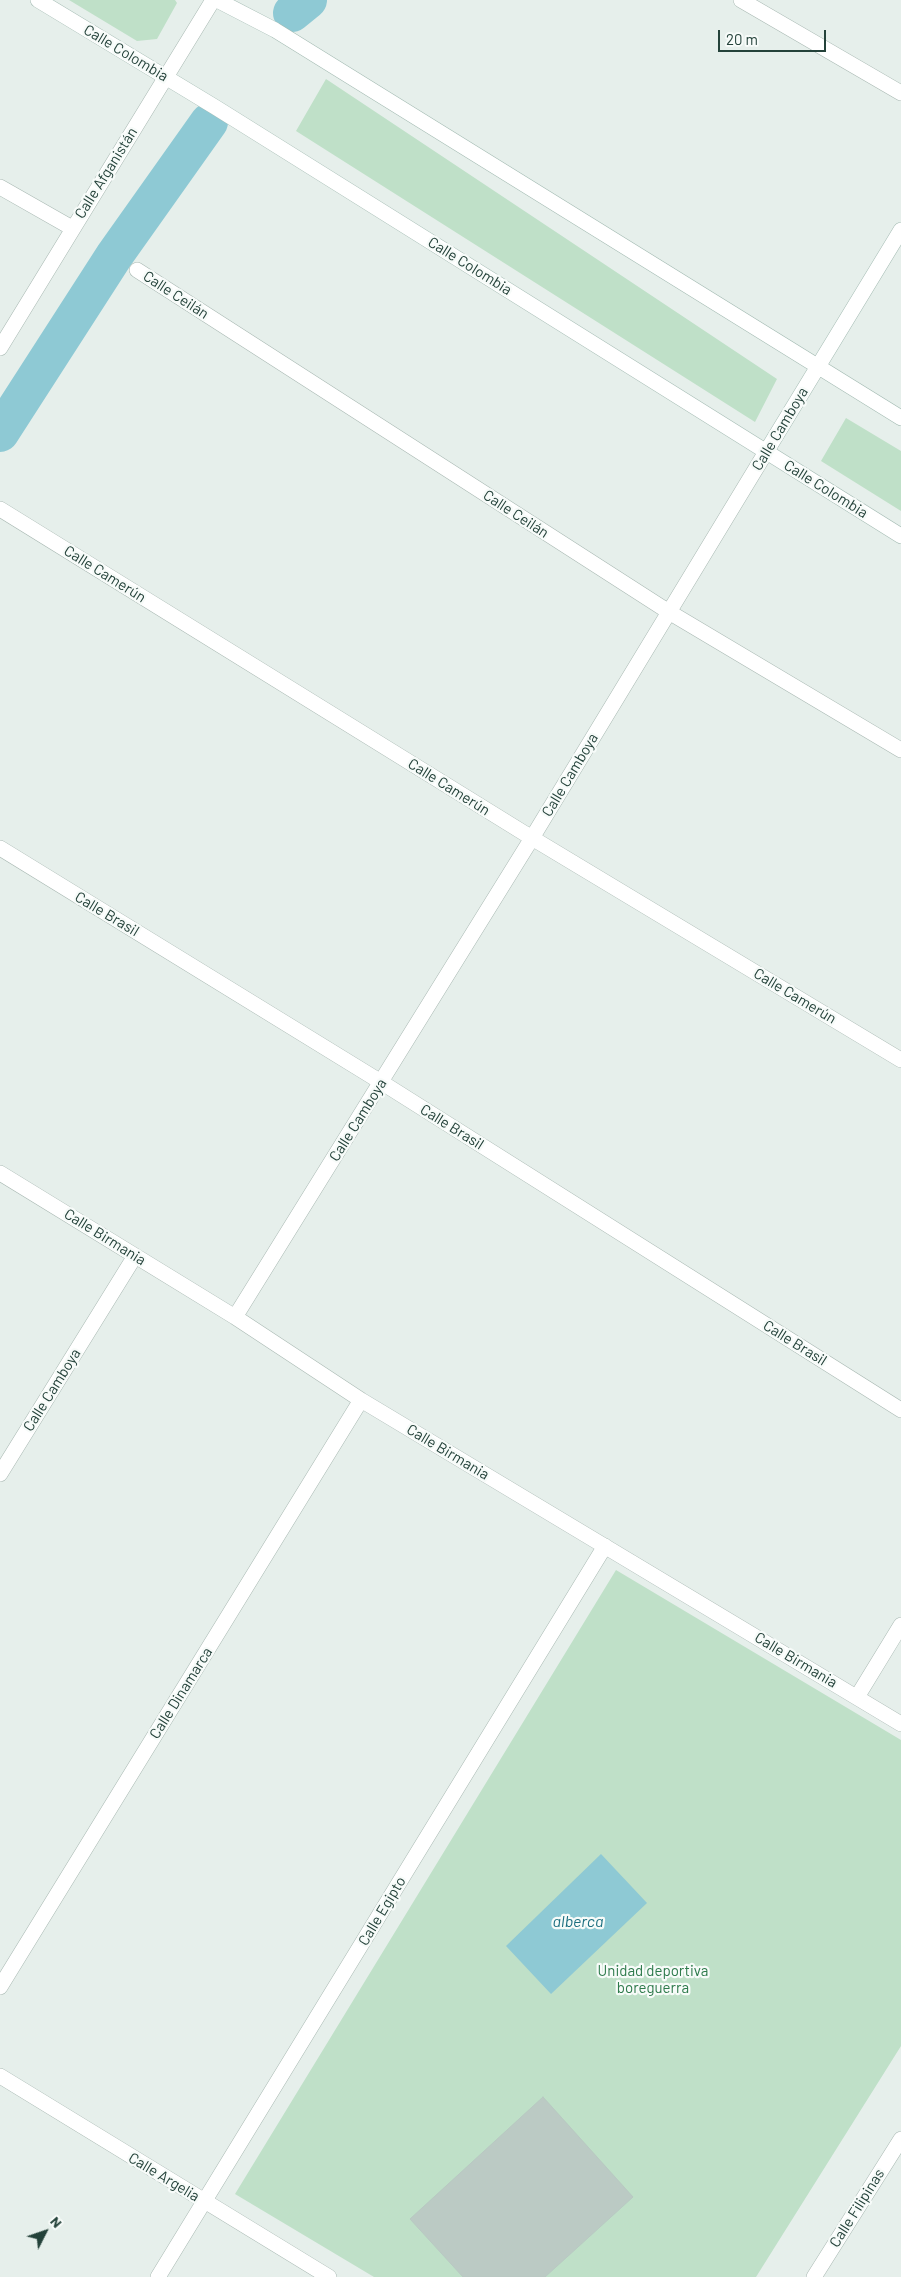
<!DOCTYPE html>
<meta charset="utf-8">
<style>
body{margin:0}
#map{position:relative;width:901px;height:2277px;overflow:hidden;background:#e6efeb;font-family:Barlow,sans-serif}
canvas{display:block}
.north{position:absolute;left:20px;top:2207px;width:50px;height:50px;-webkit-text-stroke:4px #f7fbf9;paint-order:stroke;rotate:49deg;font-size:14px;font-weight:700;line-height:20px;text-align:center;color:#24423a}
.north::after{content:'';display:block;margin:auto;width:18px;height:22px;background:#24423a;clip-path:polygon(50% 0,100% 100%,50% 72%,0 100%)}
.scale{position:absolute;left:718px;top:30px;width:108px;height:22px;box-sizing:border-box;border:2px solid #24423a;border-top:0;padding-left:6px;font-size:15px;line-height:18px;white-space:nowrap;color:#24423a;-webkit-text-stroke:4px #f7fbf9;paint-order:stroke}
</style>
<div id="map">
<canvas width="901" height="2277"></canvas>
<div class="north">N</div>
<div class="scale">20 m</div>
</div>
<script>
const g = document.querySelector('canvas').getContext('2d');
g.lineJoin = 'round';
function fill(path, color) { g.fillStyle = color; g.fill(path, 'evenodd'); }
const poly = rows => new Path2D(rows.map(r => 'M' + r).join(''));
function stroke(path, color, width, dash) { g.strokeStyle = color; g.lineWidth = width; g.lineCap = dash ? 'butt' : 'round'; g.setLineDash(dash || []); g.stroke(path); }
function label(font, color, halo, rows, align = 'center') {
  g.font = font + ' Barlow,sans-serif'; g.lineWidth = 4.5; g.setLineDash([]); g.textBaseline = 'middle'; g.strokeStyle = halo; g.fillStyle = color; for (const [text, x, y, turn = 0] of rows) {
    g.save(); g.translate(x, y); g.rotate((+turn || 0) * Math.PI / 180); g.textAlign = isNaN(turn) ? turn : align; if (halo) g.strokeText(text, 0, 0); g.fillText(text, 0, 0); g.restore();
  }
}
fill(poly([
 [69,0,175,0,177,3,157,39,137,41],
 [326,79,777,379,755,422,296,131],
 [846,418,901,451,901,511,821,461],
 [616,1570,901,1740,901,2046,756,2277,374,2277,235,2194]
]), '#bfe0c8');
fill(poly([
 [601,1854,647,1903,551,1994,506,1946]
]), '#8ec9d4');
stroke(poly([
 [292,13,308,0],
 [0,433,114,256,209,122]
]), '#8ec9d4', 38);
const building = poly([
 [543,2097,633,2197,545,2277,463,2277,410,2219,543,2097]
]);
fill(building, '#bbcac4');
stroke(building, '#b8c9c2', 1);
const street = poly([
 [741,0,901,93],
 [0,187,72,228],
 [137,270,669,612,901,750],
 [0,348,213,0],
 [0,509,532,838,901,1060],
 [0,848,381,1082,901,1410],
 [0,1173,235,1317,361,1400,901,1724],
 [235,1317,532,838,766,452],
 [0,1474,135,1256],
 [857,1697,901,1625],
 [0,1987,361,1400],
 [0,2076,329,2277],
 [158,2277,605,1546],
 [814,2277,901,2139]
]);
const secondary = poly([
 [38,0,215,107,901,536],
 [217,0,275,30,901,418],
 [766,452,901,230]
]);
stroke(street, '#a8b8b2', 16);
stroke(secondary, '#a4bbb3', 16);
stroke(street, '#fff', 15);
stroke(secondary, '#fff', 15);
label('15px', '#24423a', '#f7fbf9', [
 ["Calle Colombia",126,53,31],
 ["Calle Afganistán",106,173,-58],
 ["Calle Colombia",470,266,32],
 ["Calle Ceilán",176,295,33],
 ["Calle Camboya",780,429,-59],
 ["Calle Colombia",826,489,32],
 ["Calle Ceilán",516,514,33],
 ["Calle Camerún",105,574,32],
 ["Calle Camboya",570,775,-59],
 ["Calle Camerún",449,787,32],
 ["Calle Brasil",107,914,31],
 ["Calle Camerún",795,996,31],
 ["Calle Camboya",358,1120,-58],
 ["Calle Brasil",452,1127,32],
 ["Calle Birmania",105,1237,32],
 ["Calle Brasil",795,1343,32],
 ["Calle Camboya",52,1390,-58],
 ["Calle Birmania",448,1452,31],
 ["Calle Birmania",796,1660,31],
 ["Calle Dinamarca",181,1693,-58],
 ["Calle Egipto",382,1911,-59],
 ["Calle Argelia",164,2177,31],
 ["Calle Filipinas",857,2208,-58]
]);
label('15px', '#2d7a4b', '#f7fbf9', [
 ["Unidad deportiva",653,1971],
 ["boreguerra",653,1988]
]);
label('italic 16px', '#1c6f80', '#f7fbf9', [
 ["alberca",578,1922]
]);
</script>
